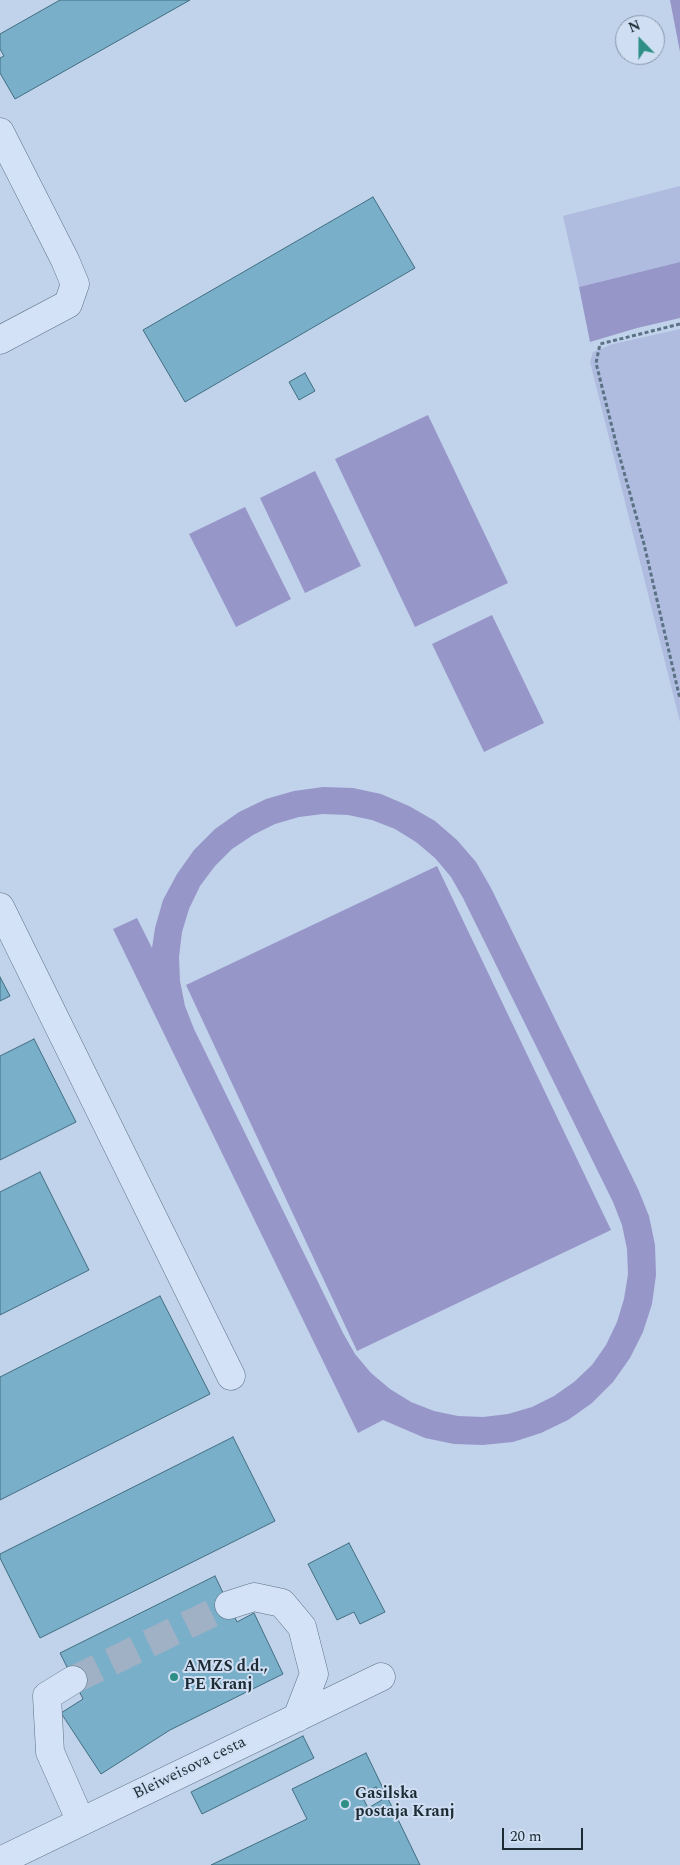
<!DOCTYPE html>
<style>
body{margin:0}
#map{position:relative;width:680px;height:1865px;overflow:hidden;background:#c1d2eb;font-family:Spectral,serif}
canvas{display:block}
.north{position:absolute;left:615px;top:15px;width:50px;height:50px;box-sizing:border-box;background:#d0def3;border:1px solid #8896a7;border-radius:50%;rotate:338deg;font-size:14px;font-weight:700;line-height:20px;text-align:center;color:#1d2b34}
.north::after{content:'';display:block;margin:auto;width:18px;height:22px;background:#2d8f85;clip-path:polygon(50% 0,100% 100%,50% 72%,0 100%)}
.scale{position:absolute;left:502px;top:1828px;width:81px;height:22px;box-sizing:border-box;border:2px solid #1d2b34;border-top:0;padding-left:6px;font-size:15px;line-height:18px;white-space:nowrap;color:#1d2b34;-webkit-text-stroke:4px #d0def3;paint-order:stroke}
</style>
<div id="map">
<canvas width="680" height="1865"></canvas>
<div class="north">N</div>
<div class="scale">20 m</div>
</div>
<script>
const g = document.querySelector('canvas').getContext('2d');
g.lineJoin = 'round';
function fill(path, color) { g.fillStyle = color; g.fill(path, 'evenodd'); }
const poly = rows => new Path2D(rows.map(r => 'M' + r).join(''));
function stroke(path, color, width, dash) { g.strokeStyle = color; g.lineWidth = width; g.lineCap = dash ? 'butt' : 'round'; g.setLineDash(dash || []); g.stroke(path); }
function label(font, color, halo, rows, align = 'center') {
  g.font = font + ' Spectral,serif'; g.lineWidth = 4; g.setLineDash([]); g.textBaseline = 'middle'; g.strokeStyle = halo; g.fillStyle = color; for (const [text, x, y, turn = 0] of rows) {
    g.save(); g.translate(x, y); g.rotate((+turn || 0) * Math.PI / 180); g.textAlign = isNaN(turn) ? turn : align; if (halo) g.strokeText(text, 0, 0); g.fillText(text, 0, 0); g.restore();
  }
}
fill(poly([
 [680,186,680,262,579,287,563,216],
 [680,329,680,722,590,362,593,352,613,344]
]), '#afbce0');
fill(poly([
 [670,0,680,0,680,52],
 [680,262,680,318,637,328,590,342,579,287],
 [428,415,508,583,415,627,335,459],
 [315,471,361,566,305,593,260,498],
 [245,507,291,599,236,627,189,534],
 [492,615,544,723,484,752,432,644],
 [323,787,353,788,381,794,409,806,435,821,457,840,476,862,491,888,638,1189,649,1216,655,1245,656,1275,652,1304,643,1332,630,1358,613,1382,592,1403,568,1420,541,1433,513,1442,483,1445,454,1444,425,1438,383,1420,358,1433,113,929,137,918,152,948,155,928,163,900,177,874,194,850,215,829,239,812,266,799,294,791],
 [323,814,348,815,372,820,395,829,416,842,435,858,451,877,463,898,613,1202,622,1225,627,1249,628,1274,624,1299,617,1322,606,1345,592,1365,574,1382,554,1396,532,1407,508,1414,483,1417,458,1416,434,1411,411,1402,390,1389,371,1373,355,1354,343,1333,194,1029,185,1006,180,981,179,957,182,932,189,909,200,886,215,866,232,849,253,835,275,824,299,817],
 [437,866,611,1230,357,1351,186,985]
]), '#9796c8');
const building = poly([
 [60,0,190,0,15,99,0,73,0,58,4,56,0,49,0,34,60,0],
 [373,197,415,268,185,402,143,330,373,197],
 [305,373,315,391,299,400,289,382,305,373],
 [0,977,10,996,0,1001,0,977],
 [34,1039,76,1122,0,1160,0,1056,34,1039],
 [40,1172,89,1270,0,1315,0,1192,40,1172],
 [160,1296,210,1394,0,1500,0,1377,160,1296],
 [233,1437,275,1521,40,1638,0,1558,0,1554,233,1437],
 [349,1543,385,1612,360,1624,354,1612,337,1620,308,1564,349,1543],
 [215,1576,237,1622,254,1613,283,1674,170,1730,101,1774,61,1713,83,1699,60,1653,215,1576],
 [303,1736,314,1758,202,1814,191,1792,303,1736],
 [366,1753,420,1865,211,1865,307,1819,292,1789,366,1753],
 [376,1787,382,1800,368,1808,361,1794,376,1787]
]);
fill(building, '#79afc8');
stroke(building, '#416e81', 1);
stroke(poly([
 [73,1680,229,1605]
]), '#a0b1c6', 28, [28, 14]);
const minor = poly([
 [0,132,65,260,75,284,68,304,0,340],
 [0,907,231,1376],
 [229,1605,254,1597,282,1603,302,1627,314,1674,297,1718],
 [73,1680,47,1696,50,1752,81,1822],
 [0,1861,381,1677]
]);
stroke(minor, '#5a7284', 29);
stroke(poly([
 [680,324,600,344,596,363,617,447,644,544,680,699]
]), '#5a7284', 3, [4, 2.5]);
stroke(minor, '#d4e2f7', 28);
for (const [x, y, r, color] of [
 [174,1677,5,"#2d8f85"],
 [345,1804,5,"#2d8f85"]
]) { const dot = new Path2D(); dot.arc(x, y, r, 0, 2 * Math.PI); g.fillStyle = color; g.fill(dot); stroke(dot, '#d0def3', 2); }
label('bold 16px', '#1d2b34', '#d0def3', [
 ["AMZS d.d.,",184,1668],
 ["PE Kranj",184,1686],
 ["Gasilska",355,1795],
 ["postaja Kranj",355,1813]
], 'left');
label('16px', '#1d2b34', '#d0def3', [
 ["Bleiweisova cesta",190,1769,-26]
]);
</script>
